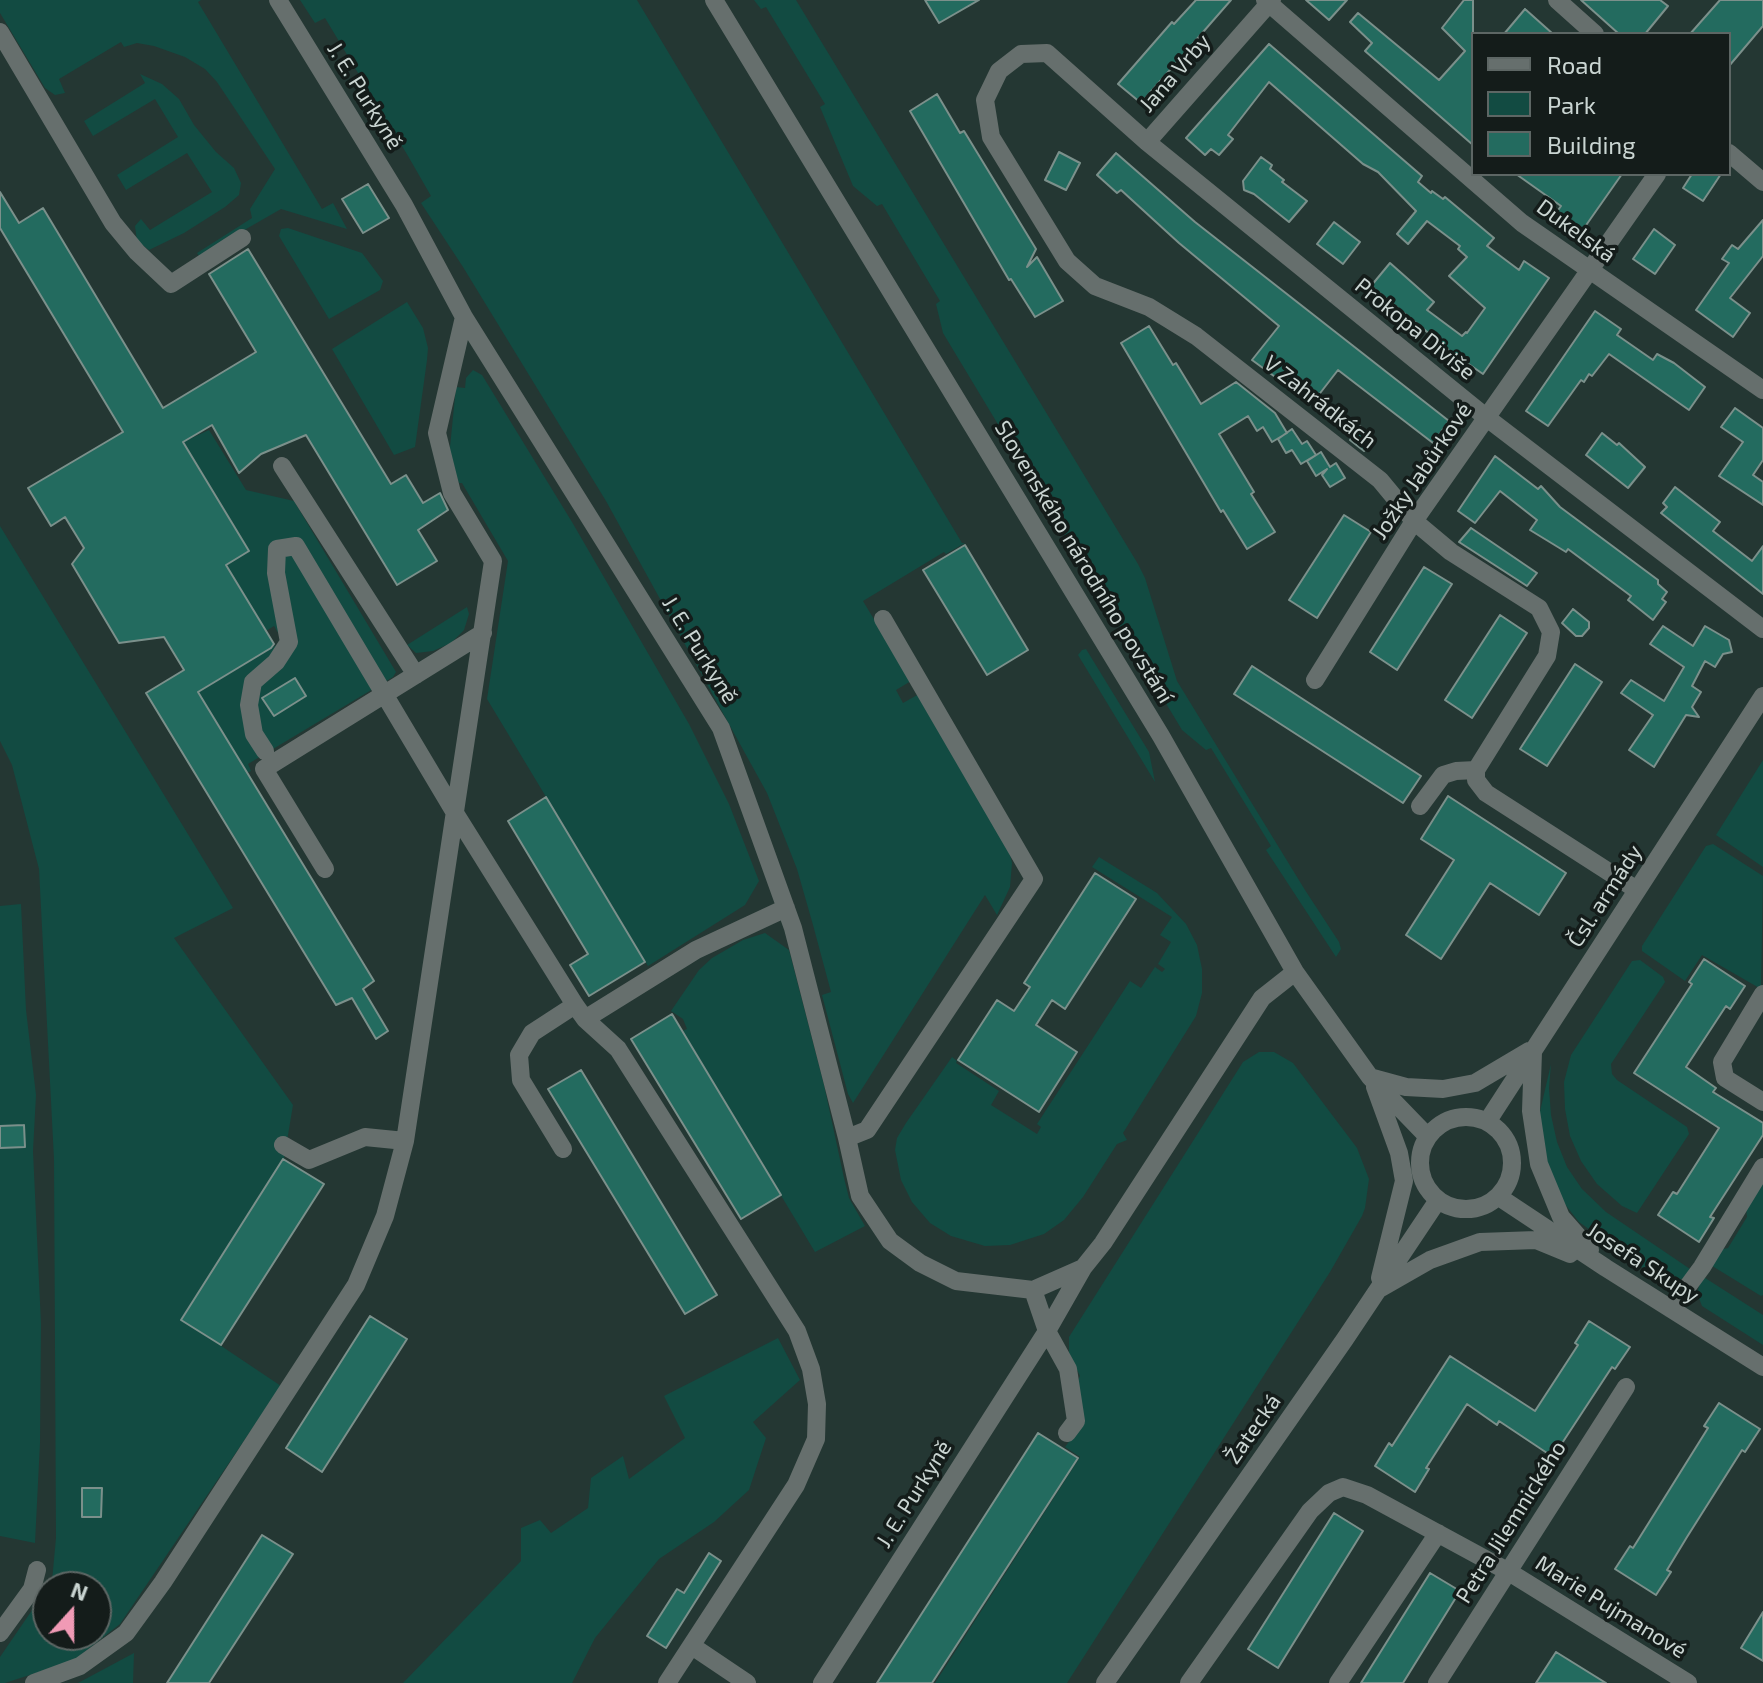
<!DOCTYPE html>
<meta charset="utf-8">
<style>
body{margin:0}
#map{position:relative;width:1763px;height:1683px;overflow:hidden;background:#243733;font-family:"Exo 2",sans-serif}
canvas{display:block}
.legend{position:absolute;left:1471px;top:32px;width:260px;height:144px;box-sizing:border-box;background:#141c1a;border:2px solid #5d6664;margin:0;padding:10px 14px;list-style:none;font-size:24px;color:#cad5d2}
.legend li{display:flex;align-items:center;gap:16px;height:40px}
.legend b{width:40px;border:2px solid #5d6664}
.north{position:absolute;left:32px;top:1571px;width:80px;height:80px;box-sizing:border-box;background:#141c1a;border:2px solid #5d6664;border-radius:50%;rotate:21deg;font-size:22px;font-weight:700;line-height:32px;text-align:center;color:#cad5d2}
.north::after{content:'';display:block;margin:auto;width:28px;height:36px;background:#f09ab5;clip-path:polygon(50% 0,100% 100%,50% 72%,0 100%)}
</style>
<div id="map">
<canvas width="1763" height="1683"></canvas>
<ul class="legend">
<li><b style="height:10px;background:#666f6d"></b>Road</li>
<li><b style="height:22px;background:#124b42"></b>Park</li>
<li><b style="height:22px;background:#236b5f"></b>Building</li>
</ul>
<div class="north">N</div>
</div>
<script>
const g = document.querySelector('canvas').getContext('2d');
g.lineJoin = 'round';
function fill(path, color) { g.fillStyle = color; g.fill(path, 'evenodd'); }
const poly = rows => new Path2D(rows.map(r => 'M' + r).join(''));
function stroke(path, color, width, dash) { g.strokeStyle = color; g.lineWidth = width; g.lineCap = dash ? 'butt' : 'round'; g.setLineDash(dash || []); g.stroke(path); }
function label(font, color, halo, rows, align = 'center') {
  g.font = font + ' "Exo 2",sans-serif'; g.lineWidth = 7; g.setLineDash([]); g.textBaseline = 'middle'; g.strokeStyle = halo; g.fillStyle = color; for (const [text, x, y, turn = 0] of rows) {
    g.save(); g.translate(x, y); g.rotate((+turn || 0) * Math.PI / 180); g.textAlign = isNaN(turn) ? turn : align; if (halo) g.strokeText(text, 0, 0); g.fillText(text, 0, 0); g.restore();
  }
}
fill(poly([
 [0,0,201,0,198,2,322,209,333,203,347,229,281,209,199,256,197,253,252,218,250,209,275,169,217,82,205,69,185,57,154,46,137,43,124,47,121,42,59,79,65,93,55,95,45,88,0,13],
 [300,0,637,0,962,543,965,543,946,554,944,552,863,601,911,681,896,690,903,703,919,694,1007,841,1012,863,1010,887,997,915,985,895,853,1103,848,1094,822,995,831,992,813,925,797,869,767,793,606,501,463,267,421,203,431,196,408,156,325,18,315,23],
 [754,0,796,0,1138,564,1145,578,1177,681,1305,890,1339,942,1341,949,1336,957,1266,850,1271,846,1211,748,1206,750,1182,730,943,333,936,304,940,301,882,204,877,206,853,186,820,107,825,104,766,7,761,9],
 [140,74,162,84,179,99,194,125,216,152,234,168,241,183,239,195,225,207,184,233,149,250,137,241,135,226,141,219,150,230,212,192,187,153,126,190,117,175,178,137,155,99,93,136,84,121,145,83],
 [288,228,362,253,383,281,380,290,329,319,279,236,281,229],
 [407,302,423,328,428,348,427,360,415,447,394,455,332,349],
 [473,370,482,375,572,522,689,724,729,804,759,881,745,905,648,966,487,699,508,561,462,483,459,483,449,457,456,387,465,388,466,378],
 [209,430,246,490,294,501,396,672,393,677,248,764,251,771,247,773,198,692,283,641,274,626,266,631,226,565,249,551,183,442],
 [0,526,233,908,174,938,293,1105,284,1159,181,1319,281,1386,120,1624,73,1661,5,1683,0,1683,0,1657,52,1581,56,1538,54,1159,39,869,12,765,0,741],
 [48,1587,96,1587,96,1635,48,1635],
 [467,607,469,614,464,630,451,643,433,651,416,653,407,645],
 [1086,649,1149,752,1155,782,1078,655,1082,650],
 [1763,760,1763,867,1716,835],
 [1713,844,1763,876,1761,989,1702,955,1685,981,1642,951,1642,946,1706,846],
 [1099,857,1157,893,1186,924,1197,945,1202,969,1202,993,1196,1016,1123,1133,1127,1140,1117,1144,1083,1197,1064,1220,1044,1234,1010,1245,985,1246,951,1236,930,1223,912,1202,901,1180,895,1150,897,1138,906,1123,952,1057,957,1061,956,1063,999,1091,991,1105,1037,1134,1041,1127,1037,1124,1130,981,1141,988,1155,967,1162,972,1165,969,1158,964,1171,942,1160,935,1172,917,1092,867],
 [21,904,26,1010,36,1095,33,1151,41,1324,40,1443,35,1543,0,1536,0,906],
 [765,933,789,950,824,1085,844,1178,849,1198,865,1226,815,1252,682,1031,687,1029,683,1019,671,1011,699,970,712,958,743,940],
 [1640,960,1663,977,1665,982,1611,1064,1612,1074,1617,1080,1687,1127,1689,1134,1637,1213,1622,1206,1597,1184,1581,1161,1570,1136,1565,1109,1564,1082,1571,1055,1632,961],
 [1259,1052,1274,1052,1293,1063,1357,1148,1369,1179,1365,1208,1362,1216,1330,1272,1067,1683,935,1683,1080,1457,1065,1447,1074,1435,1083,1410,1077,1382,1080,1376,1069,1353,1069,1337,1243,1062],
 [1551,1064,1549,1088,1551,1115,1557,1142,1567,1167,1582,1189,1606,1212,1693,1271,1682,1279,1675,1282,1661,1281,1579,1222,1560,1198,1548,1174,1538,1120],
 [1763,1179,1763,1295,1761,1296,1709,1264,1718,1250,1728,1248,1747,1217,1746,1207],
 [1702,1276,1763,1315,1763,1345,1702,1306,1697,1293],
 [778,1338,800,1380,753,1422,766,1438,749,1490,714,1522,659,1559,595,1638,572,1683,403,1683,521,1561,521,1528,540,1520,551,1533,588,1508,591,1478,623,1456,629,1479,685,1438,664,1396],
 [134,1653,133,1683,78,1683]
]), '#124b42');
const building = poly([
 [925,0,979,0,939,23,925,0],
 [1196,0,1231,0,1141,103,1118,84,1172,22,1174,24,1196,0],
 [1306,0,1347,0,1329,20,1306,0],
 [1464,0,1473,0,1473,145,1365,51,1372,43,1350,22,1358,13,1439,80,1465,51,1442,28,1464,0],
 [1581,0,1660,0,1668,6,1645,34,1619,34,1581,0],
 [1720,0,1763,0,1763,26,1729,66,1729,34,1690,34,1720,0],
 [1525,9,1553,34,1504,34,1525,9],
 [1269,44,1422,176,1418,182,1431,193,1432,191,1443,199,1445,197,1494,238,1487,246,1519,270,1524,261,1549,278,1483,374,1457,356,1449,358,1448,349,1371,286,1390,263,1434,302,1427,310,1462,336,1466,332,1467,333,1485,308,1449,276,1467,257,1458,249,1460,246,1427,221,1408,244,1397,234,1416,211,1378,172,1363,164,1269,82,1228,135,1233,139,1219,155,1211,149,1205,155,1186,138,1269,44],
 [937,94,960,133,964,131,1036,249,1027,267,1037,257,1063,301,1035,317,1011,279,1009,280,910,111,937,94],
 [1059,152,1080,163,1066,190,1045,180,1059,152],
 [1116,153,1195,222,1449,421,1433,443,1338,370,1314,401,1308,401,1252,360,1279,326,1179,243,1121,190,1117,193,1097,175,1116,153],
 [1261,157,1272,165,1270,169,1284,180,1282,182,1307,201,1289,222,1254,194,1244,190,1243,181,1261,157],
 [1516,174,1622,174,1582,231,1578,228,1574,234,1562,225,1566,219,1556,213,1561,206,1516,174],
 [1692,174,1721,174,1703,201,1683,188,1692,174],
 [368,184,389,218,363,233,342,199,368,184],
 [0,192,19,223,43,208,163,408,256,352,209,274,248,249,391,484,406,475,423,503,440,493,448,510,418,530,437,561,397,585,306,435,261,454,239,473,212,425,183,442,249,551,226,565,274,644,271,648,198,692,374,981,363,989,388,1031,376,1039,352,998,336,1005,146,693,184,670,164,637,119,643,72,564,84,548,65,517,51,526,28,488,123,432,0,228,0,192],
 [1763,220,1763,256,1730,298,1750,313,1733,337,1696,310,1729,263,1722,259,1732,245,1738,249,1763,220],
 [1334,222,1360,242,1343,264,1317,244,1334,222],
 [1654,229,1675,245,1655,274,1633,259,1654,229],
 [1595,311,1621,329,1617,335,1653,360,1657,354,1674,363,1705,387,1689,410,1609,354,1592,376,1589,374,1584,382,1581,380,1548,426,1526,411,1595,311],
 [1149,326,1173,365,1176,363,1201,404,1236,382,1275,413,1287,433,1272,442,1263,427,1257,431,1248,416,1219,434,1254,492,1251,494,1275,532,1247,549,1223,510,1221,512,1121,343,1149,326],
 [1735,408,1763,428,1763,460,1753,475,1763,482,1763,505,1719,476,1743,442,1721,427,1735,408],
 [1360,426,1375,438,1364,451,1350,440,1360,426],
 [1292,429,1302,444,1307,441,1316,455,1301,464,1292,450,1286,453,1278,439,1292,429],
 [1602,433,1617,445,1619,443,1645,467,1628,488,1586,455,1602,433],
 [1321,452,1330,467,1336,463,1345,478,1330,487,1322,475,1327,469,1316,476,1307,461,1321,452],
 [1495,456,1538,489,1541,486,1560,507,1658,580,1658,584,1667,592,1662,599,1666,602,1653,620,1628,600,1631,596,1568,549,1566,552,1530,530,1537,520,1500,491,1475,523,1458,511,1495,456],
 [1675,487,1720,522,1713,531,1752,561,1763,546,1763,594,1661,513,1667,507,1663,503,1675,487],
 [1344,515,1371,532,1317,618,1289,600,1344,515],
 [1471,528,1537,573,1527,586,1459,542,1471,528],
 [965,545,1028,650,987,675,923,570,965,545],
 [1424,567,1452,584,1397,670,1370,652,1424,567],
 [1573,609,1589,622,1589,628,1582,636,1576,636,1562,623,1573,609],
 [1500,615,1527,633,1472,718,1445,700,1500,615],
 [1663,626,1693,646,1705,626,1729,640,1732,652,1723,654,1715,667,1705,661,1692,686,1701,692,1692,707,1699,717,1686,715,1654,767,1629,750,1653,715,1621,693,1631,680,1664,701,1684,667,1650,644,1663,626],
 [1575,664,1602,682,1547,766,1520,749,1575,664],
 [1252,666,1421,776,1403,803,1234,694,1252,666],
 [295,678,306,696,274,716,262,698,295,678],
 [1448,796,1566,873,1539,915,1490,883,1441,959,1406,935,1454,860,1421,839,1448,796],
 [546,797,645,962,589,996,570,965,588,954,508,821,546,797],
 [1095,873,1136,899,1065,1009,1052,1000,1036,1025,1077,1052,1039,1112,958,1060,997,1000,1014,1011,1030,987,1024,983,1095,873],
 [1704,959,1745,986,1730,1009,1726,1006,1686,1067,1716,1088,1713,1092,1763,1123,1763,1135,1710,1217,1714,1218,1699,1242,1658,1215,1673,1192,1677,1194,1719,1128,1634,1073,1692,984,1689,982,1704,959],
 [672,1014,781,1195,741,1219,631,1039,672,1014],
 [581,1070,717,1295,685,1314,548,1089,581,1070],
 [24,1125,25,1147,0,1148,0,1126,24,1125],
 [283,1159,324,1184,221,1345,181,1320,283,1159],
 [370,1316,407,1339,322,1472,286,1448,370,1316],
 [1589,1321,1630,1347,1615,1369,1612,1367,1553,1457,1499,1421,1497,1425,1467,1404,1426,1468,1429,1469,1415,1492,1375,1466,1389,1443,1392,1446,1450,1356,1535,1411,1578,1345,1575,1343,1589,1321],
 [1719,1403,1760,1429,1745,1452,1742,1450,1687,1537,1667,1570,1671,1572,1656,1595,1615,1569,1630,1546,1633,1548,1708,1428,1704,1426,1719,1403],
 [1038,1433,1078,1458,932,1683,877,1683,1038,1433],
 [82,1488,102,1488,101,1517,82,1517,82,1488],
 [1334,1513,1363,1531,1278,1668,1248,1649,1334,1513],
 [262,1535,293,1554,209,1683,167,1683,262,1535],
 [709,1553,721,1561,666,1648,647,1636,677,1589,684,1593,709,1553],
 [1430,1573,1460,1591,1403,1683,1361,1683,1430,1573],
 [1763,1612,1763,1661,1741,1648,1763,1612],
 [1556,1652,1606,1683,1536,1683,1556,1652]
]);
fill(building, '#236b5f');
stroke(building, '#7b908b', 2);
stroke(poly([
 [278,0,404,205,464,317,721,728,793,928,847,1138,860,1196,890,1241,920,1263,956,1281,1033,1290,1083,1268,1103,1243,1262,998,1295,972],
 [714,0,1161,736,1295,972,1370,1077,1428,1137],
 [1265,0,1522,223,1763,390],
 [1557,0,1595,34],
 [0,32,113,223,137,252,171,284,242,238],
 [1147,142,1272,0],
 [1729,153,1763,182],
 [282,466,416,675],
 [1315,680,1414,521,1657,174],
 [265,751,254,734,249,705,253,682,276,662,289,642,276,573,277,549,296,546,455,813,575,1005,585,1019,618,1049,797,1331,811,1369,817,1404,816,1439,796,1485,667,1683],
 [1476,770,1476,780,1486,793,1637,890],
 [1420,806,1443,775,1456,771,1476,770,1547,656,1551,632,1539,608,1451,552,1414,521,1380,480,1196,336,1149,307,1095,286,1067,261,991,137,985,100,999,71,1021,54,1047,53,1147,142,1487,418,1763,629],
 [325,869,264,769,483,633],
 [1763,994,1722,1062,1725,1078,1763,1102],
 [585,1019,696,950,786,908],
 [1533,1052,1531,1111,1539,1164,1561,1217,1590,1250],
 [1373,1078,1406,1087,1443,1089,1475,1083,1529,1051],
 [1375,1087,1399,1153,1404,1181,1380,1278],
 '1420 1163a46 46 0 1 1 92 0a46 46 0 1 1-92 0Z',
 [1487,1122,1763,696],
 [847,1138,867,1130,1034,879,883,619],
 [283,1145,309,1160,365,1137,405,1141],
 [563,1149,521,1080,519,1055,532,1033,575,1005],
 [1499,1197,1606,1268,1763,1367],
 [1381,1288,1430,1260,1480,1242,1536,1240,1570,1254],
 [1671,1309,1702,1267,1763,1167],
 [1067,1433,1076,1421,1068,1369,1047,1331,1083,1268],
 [0,1633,32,1589,37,1570],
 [692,1646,747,1683],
 [34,1683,80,1666,126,1633,163,1582,356,1285,385,1216,405,1141,493,561,452,493,437,433,464,317],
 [822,1683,1047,1331,1033,1290],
 [1105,1683,1345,1339,1438,1200],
 [1189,1683,1310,1511,1329,1493,1343,1487,1367,1495,1509,1572,1688,1683],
 [1338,1683,1438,1533],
 [1437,1683,1626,1387]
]), '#666f6d', 18);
label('22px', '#cad5d2', '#141c1a', [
 ["Jana Vrby",1175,73,-49],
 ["J. E. Purkyně",365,96,58],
 ["Dukelská",1576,231,36],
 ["Prokopa Diviše",1415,329,39],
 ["V Zahrádkách",1320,402,38],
 ["Jožky Jabůrkové",1422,471,-56],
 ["Slovenského národního povstání",1084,562,59],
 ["J. E. Purkyně",700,650,58],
 ["Čsl. armády",1605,896,-57],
 ["Josefa Skupy",1643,1263,33],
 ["Žatecká",1253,1429,-55],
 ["J. E. Purkyně",914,1494,-58],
 ["Petra Jilemnického",1511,1522,-58],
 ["Marie Pujmanové",1611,1607,32]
]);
</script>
